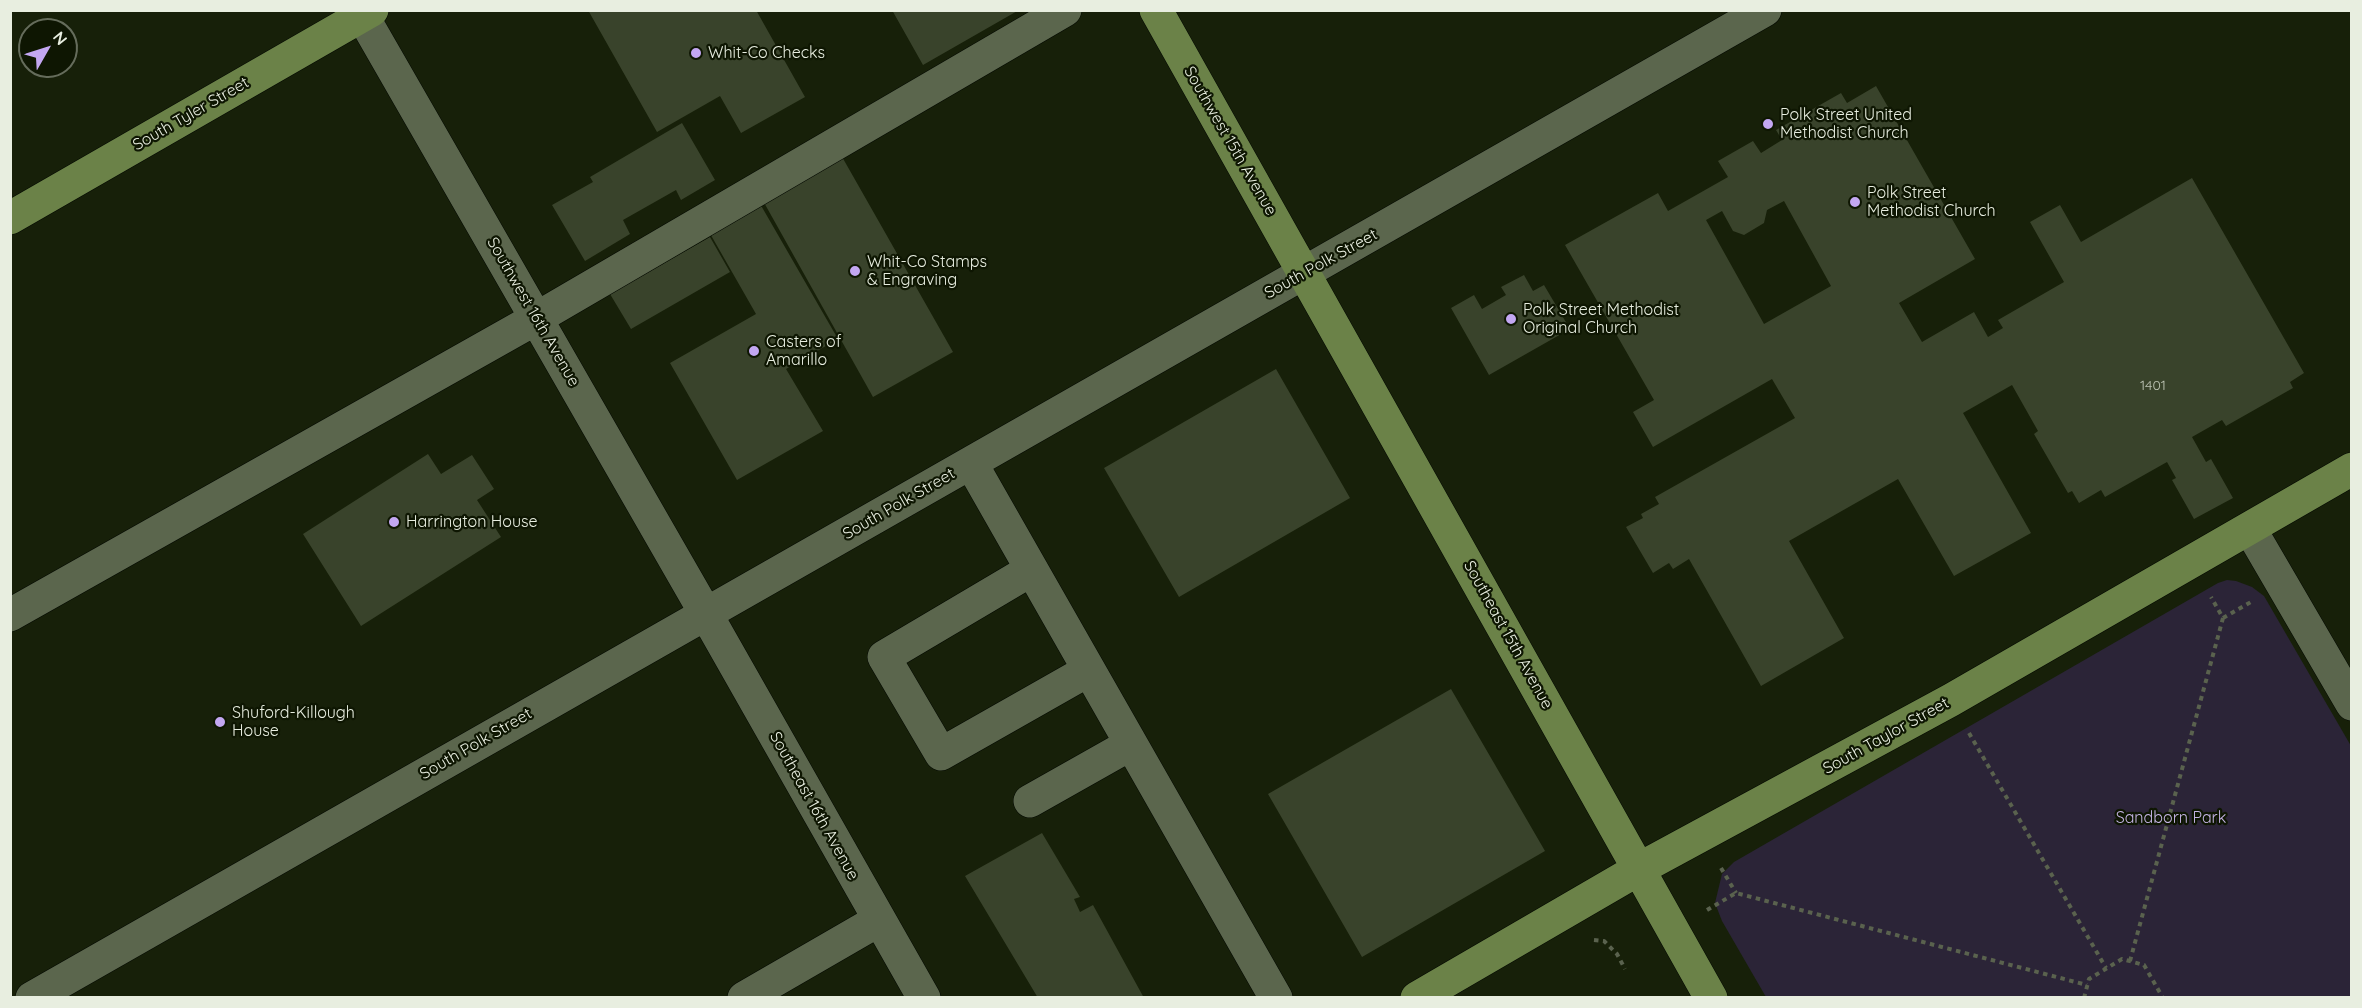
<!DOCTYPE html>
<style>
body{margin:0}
#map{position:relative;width:2362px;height:1008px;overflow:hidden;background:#172009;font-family:Quicksand,sans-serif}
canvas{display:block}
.frame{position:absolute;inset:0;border:12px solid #e8eee0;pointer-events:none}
.north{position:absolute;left:18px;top:18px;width:60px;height:60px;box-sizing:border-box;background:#0e1602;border:2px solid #656c5b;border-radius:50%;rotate:51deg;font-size:16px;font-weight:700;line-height:24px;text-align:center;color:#e8eee0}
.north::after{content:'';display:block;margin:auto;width:21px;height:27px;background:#c3a7f2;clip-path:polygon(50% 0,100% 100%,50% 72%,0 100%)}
</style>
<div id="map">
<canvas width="2362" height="1008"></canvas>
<div class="frame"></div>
<div class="north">N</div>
</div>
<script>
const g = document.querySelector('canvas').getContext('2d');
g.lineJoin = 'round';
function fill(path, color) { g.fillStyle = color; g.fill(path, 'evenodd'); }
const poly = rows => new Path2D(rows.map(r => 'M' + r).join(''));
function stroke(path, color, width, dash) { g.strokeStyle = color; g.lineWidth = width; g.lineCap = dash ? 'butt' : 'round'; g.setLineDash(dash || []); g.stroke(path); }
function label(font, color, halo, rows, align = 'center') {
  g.font = font + ' Quicksand,sans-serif'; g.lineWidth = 4.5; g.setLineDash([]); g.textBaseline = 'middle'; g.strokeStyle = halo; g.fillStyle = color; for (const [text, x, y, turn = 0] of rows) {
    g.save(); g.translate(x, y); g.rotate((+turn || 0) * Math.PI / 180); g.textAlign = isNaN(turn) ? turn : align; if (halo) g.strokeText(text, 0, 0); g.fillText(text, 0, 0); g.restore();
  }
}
fill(poly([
 [2227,580,2236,581,2252,587,2264,596,2351,746,2351,997,1766,997,1722,921,1715,903,1722,874,1734,862,2218,583]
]), '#2b2437');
fill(poly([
 [588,10,756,10,805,97,741,133,720,96,657,132],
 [892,10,1019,10,923,65],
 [1876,86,1975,259,1899,303,1922,342,1974,312,1988,337,2003,328,1998,320,2064,282,2030,222,2060,205,2081,242,2192,178,2304,373,2290,382,2293,388,2226,426,2222,420,2192,437,2206,462,2211,459,2233,498,2194,519,2172,480,2176,478,2167,462,2105,497,2101,490,2079,503,2072,491,2068,493,2034,434,2038,431,2012,385,1963,413,2031,533,1954,576,1898,479,1789,541,1844,638,1761,686,1689,559,1673,569,1669,563,1653,573,1626,527,1643,518,1641,514,1659,504,1655,497,1795,418,1772,379,1653,447,1633,412,1654,400,1565,245,1658,193,1668,211,1728,177,1718,161,1753,141,1761,153,1782,140,1776,130,1841,93,1847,103],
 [1784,201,1831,286,1764,324,1706,220,1722,211,1733,231,1744,235,1764,223,1767,210],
 [682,123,715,180,681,200,676,190,623,220,630,234,585,261,552,205,593,182,590,177],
 [841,155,953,352,873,397,762,199],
 [759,202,838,339,786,369,823,431,737,480,670,363,756,314,708,230],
 [710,237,730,272,631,329,610,294],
 [1524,275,1533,291,1544,285,1570,329,1489,375,1451,308,1474,295,1482,309,1506,295,1501,287],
 [1276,369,1350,498,1179,597,1104,468],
 [428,454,441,474,472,455,494,489,477,500,501,537,361,626,303,534],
 [1451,689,1545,851,1362,957,1268,794],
 [1042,833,1080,897,1074,899,1080,912,1093,905,1144,998,1038,998,965,876]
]), '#39432b');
const minor = poly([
 [359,10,706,614,924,998],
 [971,463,1276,998],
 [2250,529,2352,704],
 [1031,570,884,657,941,754,1089,670],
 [10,615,537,318,1065,10],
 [1030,801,1131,744],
 [32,998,1765,10],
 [744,998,879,920]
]);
const major = poly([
 [1156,10,1711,998],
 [10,218,372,10],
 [1417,998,1639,869,1951,700,2352,469]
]);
stroke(minor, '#040900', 34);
stroke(major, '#040900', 34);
stroke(poly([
 [2223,618,2251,602],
 [1969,733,2106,968],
 [1721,868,1736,893],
 [1707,910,1736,893,2087,985],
 [1594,940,1604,941,1617,954,1625,969],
 [2130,961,2223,618,2211,597],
 [2084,998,2089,979,2122,959,2144,965,2163,998]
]), '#5a624e', 4, [4.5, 4.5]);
stroke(minor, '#5b664d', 33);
stroke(major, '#6b8248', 33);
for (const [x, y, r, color] of [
 [696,53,6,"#c3a7f2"],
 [1768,124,6,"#c3a7f2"],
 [1855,202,6,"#c3a7f2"],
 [855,271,6,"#c3a7f2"],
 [1511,319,6,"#c3a7f2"],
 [754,351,6,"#c3a7f2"],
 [394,522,6,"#c3a7f2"],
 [220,722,6,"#c3a7f2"]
]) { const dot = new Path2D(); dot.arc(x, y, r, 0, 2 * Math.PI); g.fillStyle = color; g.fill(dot); stroke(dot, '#0e1602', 2); }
label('14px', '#bcc3b3', null, [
 ["1401",2153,386]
]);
label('16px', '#e8eee0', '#0e1602', [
 ["Whit-Co Checks",708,53],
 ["Polk Street United",1780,115],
 ["Methodist Church",1780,133],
 ["Polk Street",1867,193],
 ["Methodist Church",1867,211],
 ["Whit-Co Stamps",867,262],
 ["& Engraving",867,280],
 ["Polk Street Methodist",1523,310],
 ["Original Church",1523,328],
 ["Casters of",766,342],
 ["Amarillo",766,360],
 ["Harrington House",406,522],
 ["Shuford-Killough",232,713],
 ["House",232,731]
], 'left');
label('16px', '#e8eee0', '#0e1602', [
 ["South Tyler Street",191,114,-30],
 ["Southwest 15th Avenue",1230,141,60],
 ["South Polk Street",1321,264,-29],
 ["Southwest 16th Avenue",533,312,60],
 ["South Polk Street",899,504,-30],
 ["Southeast 15th Avenue",1508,635,61],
 ["South Taylor Street",1886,736,-29],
 ["South Polk Street",476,744,-30],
 ["Southeast 16th Avenue",814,806,61]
]);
label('16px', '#c6b5e6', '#0e1602', [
 ["Sandborn Park",2171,818]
]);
</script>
